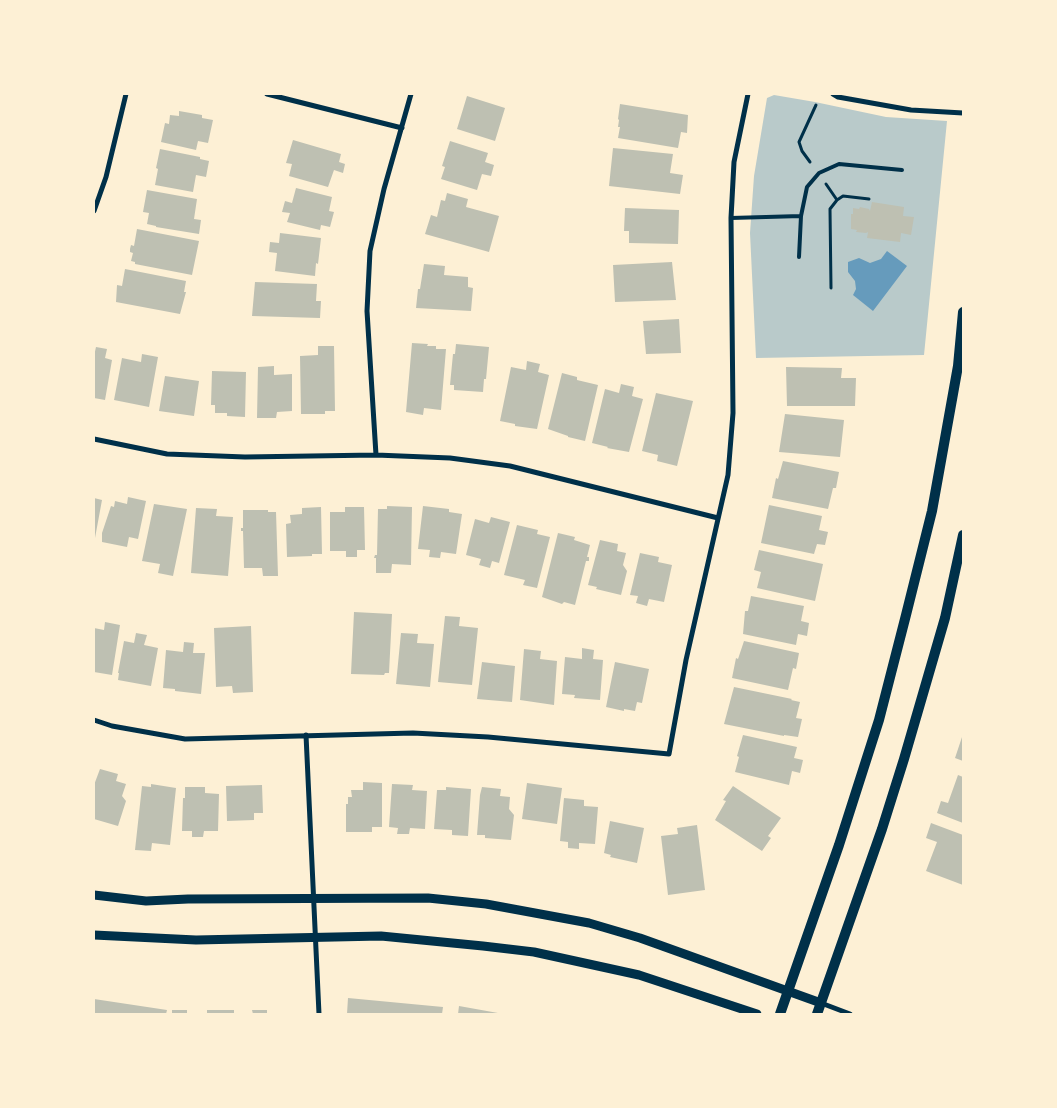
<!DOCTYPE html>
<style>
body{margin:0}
#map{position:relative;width:1057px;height:1108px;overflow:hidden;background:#fdf0d5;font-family:"PT Sans",sans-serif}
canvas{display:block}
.frame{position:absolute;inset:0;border:95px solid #fdf0d5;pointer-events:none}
</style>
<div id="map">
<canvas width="1057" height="1108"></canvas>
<div class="frame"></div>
</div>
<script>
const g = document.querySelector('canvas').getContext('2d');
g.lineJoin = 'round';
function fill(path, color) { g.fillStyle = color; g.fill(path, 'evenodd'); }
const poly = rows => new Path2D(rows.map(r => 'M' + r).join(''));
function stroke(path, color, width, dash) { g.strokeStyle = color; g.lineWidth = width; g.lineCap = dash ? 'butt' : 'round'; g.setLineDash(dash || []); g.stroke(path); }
fill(poly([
 [774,95,815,102,886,117,947,121,924,355,756,358,750,233,754,176,767,98]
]), '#b9caca');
fill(poly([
 [887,251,907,266,873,311,853,295,856,289,855,281,848,272,848,262,859,258,870,263,881,259]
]), '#669bbc');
fill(poly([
 [467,96,505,108,495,141,457,129],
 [620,104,688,115,687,133,681,132,678,148,618,138,620,127,618,127,619,120,618,119],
 [179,111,202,115,202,118,213,120,208,143,198,141,196,150,161,142,165,123,169,124,170,115,179,116],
 [293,140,341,154,339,162,345,164,343,173,334,170,328,187,289,176,292,164,286,163],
 [450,141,488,153,485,162,494,165,491,176,482,174,477,190,441,179,445,167,442,166],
 [613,148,673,154,670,173,683,175,680,194,609,186],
 [160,149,200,157,200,159,209,161,206,177,196,175,193,192,155,185,158,169,156,168],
 [296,188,332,197,329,211,334,212,330,227,321,225,320,230,287,222,290,213,282,212,285,201,292,203],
 [147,190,197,199,194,219,201,220,199,234,156,227,156,226,147,224,149,213,143,212],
 [447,193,468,199,466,207,499,216,489,252,425,234,431,215,437,217,441,200,445,201],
 [872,202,904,207,903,216,914,217,911,235,901,233,900,242,867,238,868,232,866,233,856,232,857,230,851,229,851,214,853,214,853,208,859,209,860,207,869,209,870,211],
 [625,208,679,210,678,244,629,243,629,231,624,231],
 [137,229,199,241,192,275,135,264,135,262,131,261,133,253,130,252,130,249,131,245,134,246],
 [280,233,321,238,318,264,316,263,315,276,275,271,277,253,269,252,270,242,279,243],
 [672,262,676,300,615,302,613,265],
 [424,264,445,266,444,275,468,277,468,287,473,288,471,311,416,308,418,289,420,289],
 [125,269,186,281,184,292,186,292,180,314,116,302,117,285,122,286],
 [255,282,317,284,316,301,321,301,320,318,252,316],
 [679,319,681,353,646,354,643,321],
 [412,343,428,344,427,346,436,346,436,349,446,349,441,410,424,408,423,415,406,412],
 [456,344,489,347,486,379,484,379,483,392,454,390,454,385,450,385,453,354,455,354],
 [318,346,334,346,335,411,325,411,325,414,301,414,300,356,318,355],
 [96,347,107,349,105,358,112,360,105,400,94,398,94,356],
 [142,354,158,357,149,407,114,400,122,358,141,362],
 [527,361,540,364,538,372,549,375,537,429,515,426,515,424,500,421,511,367,526,370],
 [274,366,274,375,292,374,292,411,277,412,276,418,257,418,258,367],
 [786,367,842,368,841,378,856,378,855,406,787,406],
 [212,371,246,372,245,417,227,416,227,413,215,413,215,405,211,405],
 [562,373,577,377,577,380,598,385,585,441,568,437,568,436,548,429],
 [165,376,199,381,194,416,159,411],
 [621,384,634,387,632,396,643,399,629,452,607,448,608,447,592,443,605,389,619,393],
 [656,393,693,401,677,466,657,461,658,455,642,451],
 [785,414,844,420,840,457,779,452],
 [783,461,839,472,836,488,833,488,828,509,772,498,776,478,778,479],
 [128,497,146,501,138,539,129,537,127,547,102,542,102,533,111,506,114,507,115,501,127,504],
 [94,498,102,500,95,538,94,538],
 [154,504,187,509,173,576,158,573,160,564,142,561],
 [769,505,822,516,819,530,828,532,825,545,817,544,814,554,761,543],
 [387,506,412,507,411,565,392,564,391,573,376,573,376,558,374,558,375,555,377,555,378,509,387,509],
 [423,506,449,509,449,512,462,514,456,554,441,552,440,558,429,557,430,550,418,549],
 [321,507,322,554,312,554,312,556,287,557,286,524,291,523,290,515,302,514,302,508],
 [345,507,364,507,365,550,357,550,357,557,346,557,346,551,330,551,330,512,345,512],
 [196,508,217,509,216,516,233,517,228,576,191,573],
 [243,510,268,510,268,512,276,512,278,576,263,576,262,568,244,568,243,531,241,531,241,528,243,528],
 [491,517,510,522,499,563,492,561,490,568,479,565,481,559,466,555,475,519,489,523],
 [517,525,538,530,537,534,550,537,537,588,523,585,525,580,504,575],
 [558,533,575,537,574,540,590,545,587,557,589,557,589,561,586,561,575,605,564,602,562,604,542,597],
 [600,540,618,544,617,551,626,553,623,565,627,571,621,595,596,589,597,587,588,585],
 [759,550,823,564,815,601,757,588,761,572,754,570],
 [640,553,659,557,658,562,672,565,664,602,649,599,647,606,636,603,638,596,630,595],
 [751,596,804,606,801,621,809,623,807,636,798,634,796,645,743,634,745,611,748,611],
 [354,612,392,614,389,673,385,673,384,675,351,674],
 [445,616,460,617,459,626,478,628,472,685,438,682],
 [105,622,120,625,112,675,94,672,94,628,104,630],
 [251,626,253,692,233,693,232,686,216,687,214,628],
 [136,633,147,635,144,645,158,648,151,686,118,680,119,673,118,673,124,641,134,643],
 [401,633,418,634,417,643,434,644,430,687,396,684],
 [744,641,799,653,796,669,793,668,788,690,732,678,736,658,738,659],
 [184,642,194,643,193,653,205,653,201,694,175,691,175,689,163,688,166,650,183,652],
 [582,648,594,650,593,659,603,660,600,700,574,698,575,695,562,694,565,657,582,659],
 [524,649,541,651,540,659,557,661,554,705,520,700],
 [482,662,515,666,512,702,477,699],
 [615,662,649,669,642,703,637,702,635,711,624,709,624,711,606,707],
 [734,687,792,699,791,700,800,702,796,718,802,719,798,737,784,735,784,736,724,724],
 [963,734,963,761,955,758],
 [743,735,797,747,794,758,803,760,800,773,792,771,789,785,735,772,739,757,737,756],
 [100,769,118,774,116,781,126,784,122,796,126,801,118,826,94,819,94,785],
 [958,775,963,777,963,823,937,813,941,801,948,803],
 [363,782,382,783,382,827,372,827,372,832,346,832,346,804,348,804,348,797,352,797,351,790,363,790],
 [527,783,562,788,557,824,522,819],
 [151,784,176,788,170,845,152,843,151,851,135,850,142,786,151,787],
 [392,784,413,785,412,790,427,791,425,829,410,828,409,834,397,834,398,828,389,827],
 [262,785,263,813,254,813,254,820,227,821,226,786],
 [733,786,781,818,768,836,771,838,762,851,715,820,726,801,723,800],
 [185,787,205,787,205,793,219,794,218,831,204,831,203,837,192,837,192,831,182,831,183,798,185,798],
 [446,787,471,789,468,836,452,835,452,830,434,829,437,790,446,790],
 [482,787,501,789,500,796,510,797,509,809,514,815,511,840,485,838,485,835,477,835,480,795],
 [564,798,584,800,584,806,598,807,595,844,579,843,579,849,568,848,568,842,560,841],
 [610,821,644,828,637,863,610,857,611,855,604,853],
 [931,823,963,835,963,885,926,871,937,842,926,838],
 [697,825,705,890,668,895,661,836,678,834,677,828],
 [348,998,443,1007,442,1014,347,1014],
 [94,999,167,1010,166,1014,94,1014],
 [459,1006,498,1013,498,1014,458,1014],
 [172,1010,187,1010,187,1014,172,1014],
 [207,1010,234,1010,234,1014,207,1014],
 [252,1010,267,1010,267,1014,253,1014]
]), '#bec0b2');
stroke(poly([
 [810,162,802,151,799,142,816,105],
 [826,184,837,200],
 [831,288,830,209,837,200,843,196,869,199]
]), '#003049', 3);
stroke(poly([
 [731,218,801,216],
 [799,257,801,216,807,187,819,173,839,164,902,170]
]), '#003049', 4);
stroke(poly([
 [267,94,402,128],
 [833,94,838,97,911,110,963,113],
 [94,211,106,177,126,94],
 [94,439,167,454,245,457,376,455,450,458,510,466,718,518],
 [376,455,367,311,370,251,384,189,411,94],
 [94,720,112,726,185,739,413,733,488,737,669,754,686,660,728,475,733,413,731,218,734,162,748,94],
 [306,735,319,1014],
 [821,1003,850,1014]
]), '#003049', 5);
stroke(poly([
 [94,895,146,901,188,899,428,898,486,904,589,923,640,938,821,1003],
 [94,935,196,940,381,936,483,946,534,952,639,975,757,1014]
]), '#003049', 9);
stroke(poly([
 [780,1014,839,845,879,720,906,615,932,511,958,366,963,312],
 [817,1014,882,829,904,759,945,618,963,535]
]), '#003049', 10);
</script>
